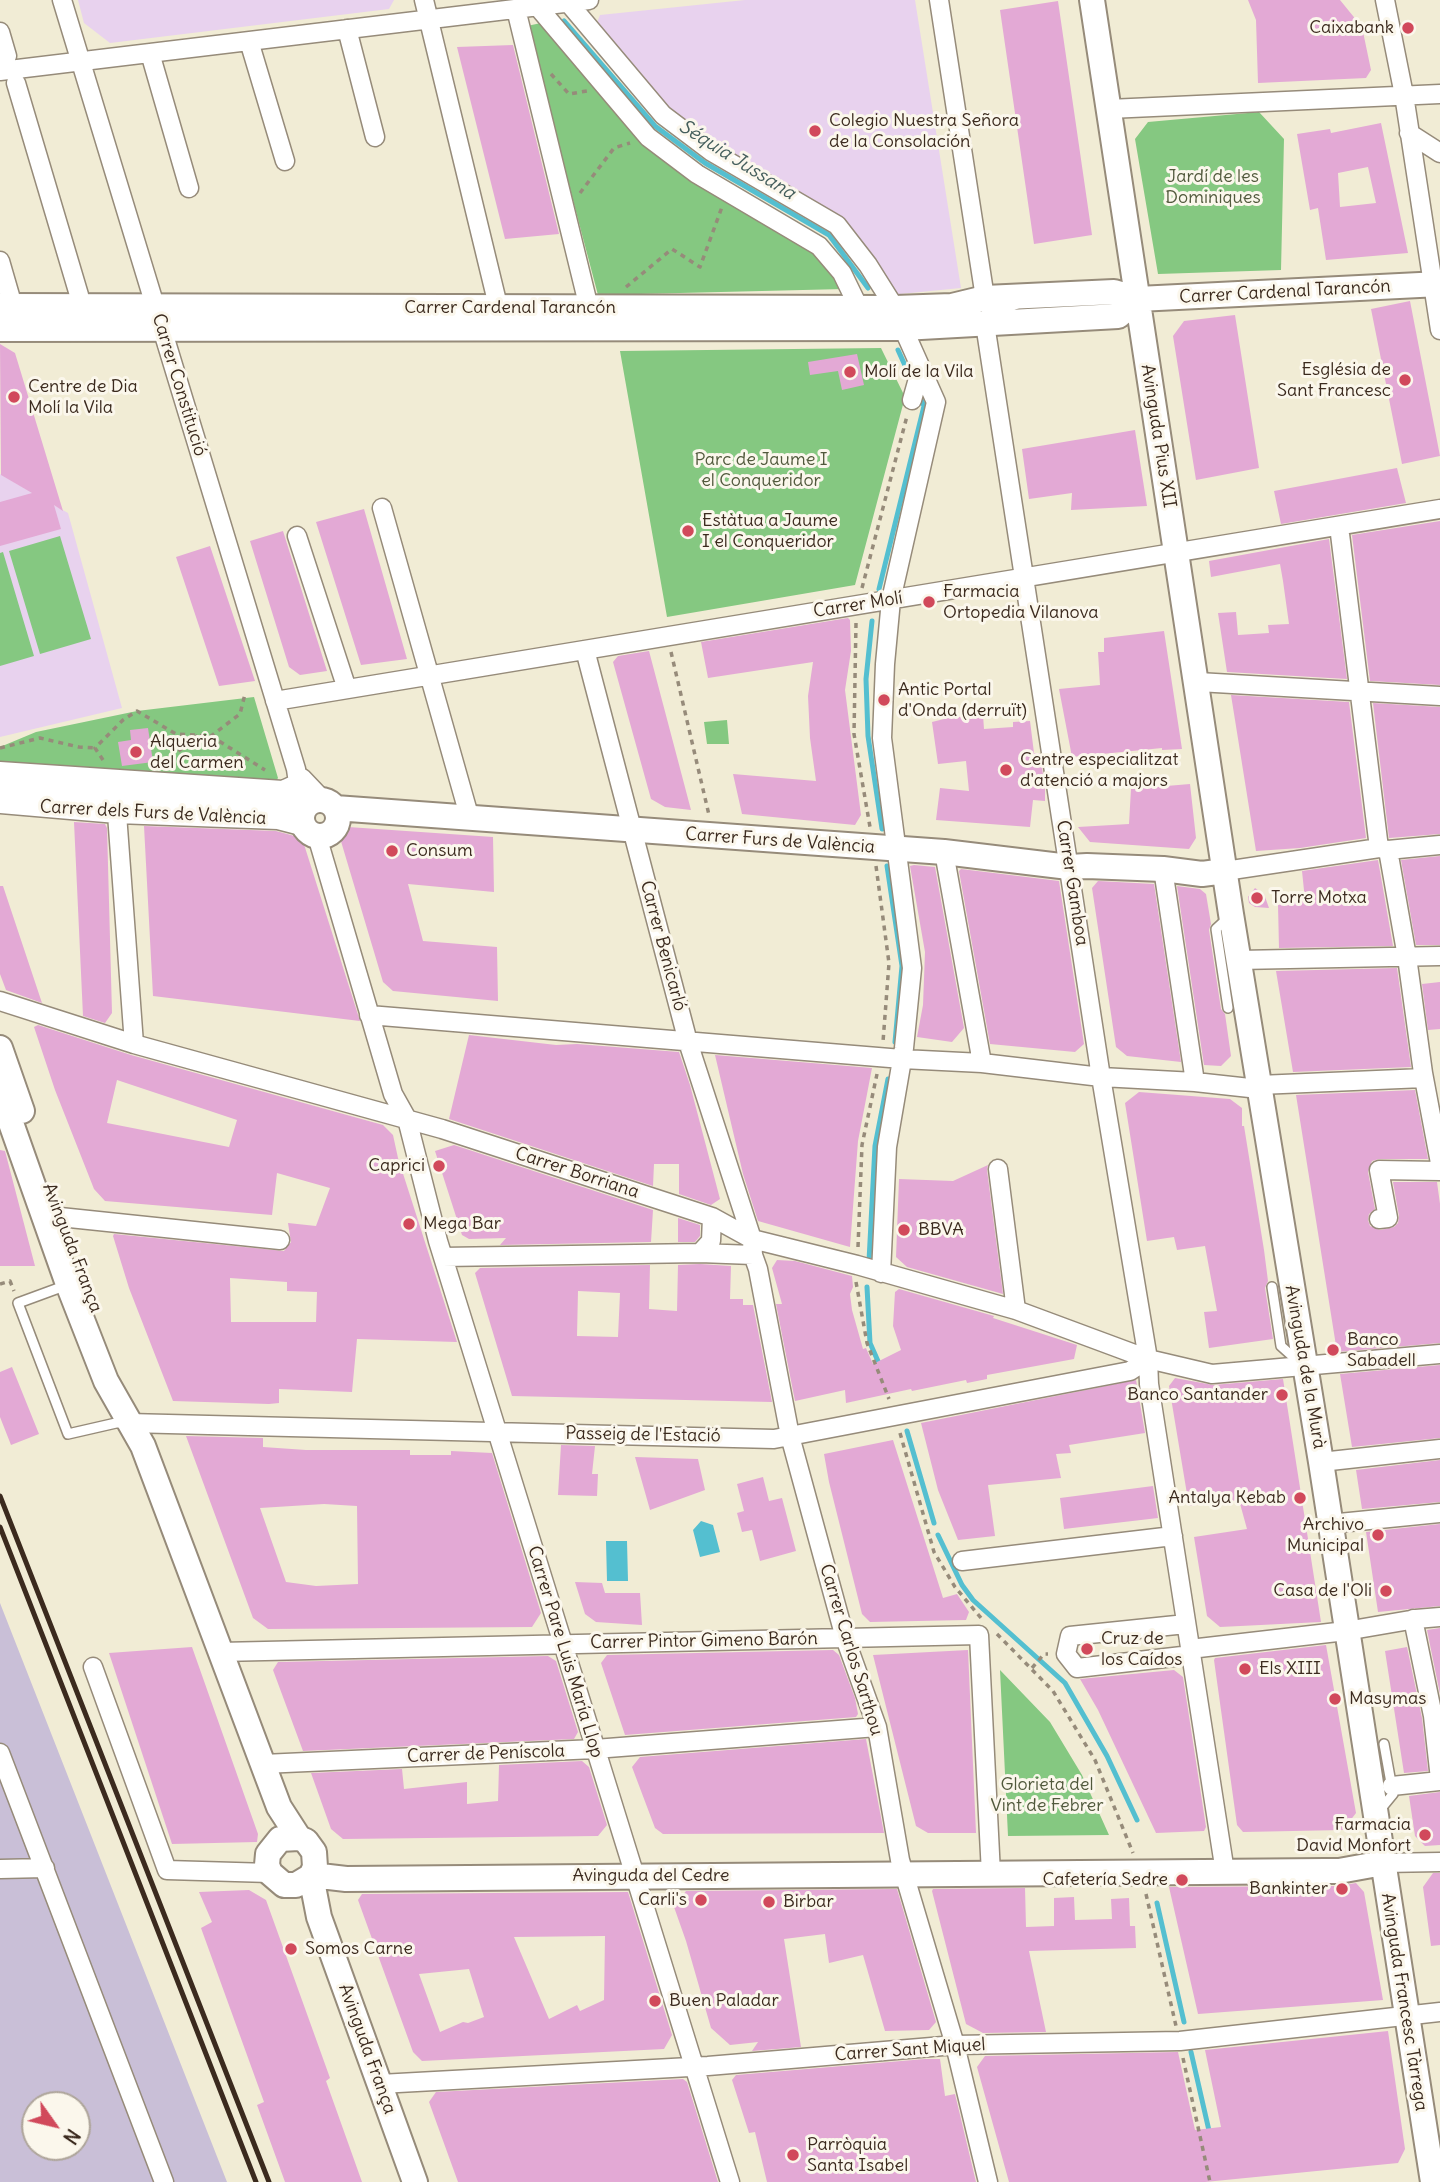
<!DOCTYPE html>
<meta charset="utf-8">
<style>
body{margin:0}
#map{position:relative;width:1440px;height:2182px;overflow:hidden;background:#f1ecd5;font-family:Delius,sans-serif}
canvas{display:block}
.north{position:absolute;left:21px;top:2091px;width:70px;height:70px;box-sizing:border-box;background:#fbf7ec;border:2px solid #aea59a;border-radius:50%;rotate:124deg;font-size:19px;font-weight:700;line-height:28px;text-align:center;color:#3b2a1e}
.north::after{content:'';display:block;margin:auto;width:24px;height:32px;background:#d1495b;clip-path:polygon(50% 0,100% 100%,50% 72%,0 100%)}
</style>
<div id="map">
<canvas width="1440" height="2182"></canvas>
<div class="north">N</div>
</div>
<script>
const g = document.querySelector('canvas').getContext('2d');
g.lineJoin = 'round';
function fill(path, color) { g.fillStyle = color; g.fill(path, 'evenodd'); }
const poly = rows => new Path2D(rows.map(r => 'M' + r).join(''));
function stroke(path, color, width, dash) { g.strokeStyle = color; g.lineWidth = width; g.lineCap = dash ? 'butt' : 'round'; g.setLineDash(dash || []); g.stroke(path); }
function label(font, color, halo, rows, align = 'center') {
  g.font = font + ' Delius,sans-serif'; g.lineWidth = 6; g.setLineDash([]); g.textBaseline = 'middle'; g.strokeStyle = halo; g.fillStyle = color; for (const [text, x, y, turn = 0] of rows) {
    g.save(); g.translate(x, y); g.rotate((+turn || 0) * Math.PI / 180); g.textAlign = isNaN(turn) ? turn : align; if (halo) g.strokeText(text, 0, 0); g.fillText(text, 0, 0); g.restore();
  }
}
fill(poly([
 [78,0,394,0,389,9,110,43,84,23],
 [745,0,915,0,961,288,890,295,873,260,667,112,596,25,600,15],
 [0,474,68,513,122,708,0,737]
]), '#e8d2ee');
fill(poly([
 [0,1603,227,2182,0,2182],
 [35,2105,77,2105,77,2147,35,2147]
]), '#c9bfd7');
fill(poly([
 [541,23,616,108,815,252,844,289,598,295,527,26],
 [1259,112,1284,139,1281,270,1158,274,1135,139,1148,122],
 [881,348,905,397,855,585,667,617,620,351],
 [60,536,91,639,40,654,9,551],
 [3,552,34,656,0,666,0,553],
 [254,697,278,778,276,781,0,762,0,747,36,732,137,711],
 [727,720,729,744,707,744,704,722],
 [1000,1670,1050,1722,1082,1775,1109,1835,1008,1836]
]), '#85c881');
fill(poly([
 [701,1521,713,1525,720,1552,700,1557,693,1530],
 [606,1541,627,1541,628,1581,607,1581]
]), '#54bfd0');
stroke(poly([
 [564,21,655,126,705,163,829,235,868,288],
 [898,350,912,381],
 [879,589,924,406,918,393],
 [872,621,866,679,868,736,882,829],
 [887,866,902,966,895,1042],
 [869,1261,875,1146,888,1079],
 [867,1287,870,1343,881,1368],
 [907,1431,934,1523],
 [938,1535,962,1585,973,1600,1065,1683,1107,1756,1137,1820],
 [1157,1903,1184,2022],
 [1191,2052,1210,2135]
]), '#54bfd0', 5);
fill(poly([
 [1248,0,1340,0,1362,27,1371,70,1366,78,1258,83,1256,20],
 [1058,1,1092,235,1034,244,1000,10],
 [513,45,559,234,505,239,457,47],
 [1381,123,1408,253,1326,260,1318,208,1310,210,1297,134,1330,129,1331,133],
 [1368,167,1376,203,1340,207,1338,173],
 [1410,301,1440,456,1402,464,1371,309],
 [1235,315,1259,468,1196,480,1173,336,1184,321],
 [0,344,15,353,63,511,54,505,61,529,0,546,0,502,32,493,1,475],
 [857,354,864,385,842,390,838,371,810,375,808,362],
 [1135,430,1147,506,1071,510,1072,493,1029,499,1022,449],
 [1397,468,1406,503,1281,524,1274,491],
 [364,509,407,659,361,665,316,522],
 [1440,521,1440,685,1370,681,1352,535],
 [283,531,327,671,300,675,289,667,250,541],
 [1329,539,1347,679,1227,672,1218,613,1236,612,1238,635,1269,633,1268,625,1289,624,1283,581,1280,564,1211,577,1209,561],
 [210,546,255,681,219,686,176,557],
 [848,618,850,620,851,651,845,690,861,815,855,825,742,814,733,774,816,781,810,738,808,696,813,662,708,678,701,642],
 [1164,631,1182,749,1162,750,1162,748,1072,757,1059,689,1100,685,1098,652,1104,652,1104,638],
 [649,651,691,810,665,807,651,799,613,662,618,656],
 [1231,695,1349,702,1366,838,1300,848,1256,851],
 [1373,703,1440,707,1440,834,1389,838],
 [983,715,984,729,1013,727,1013,722,1030,721,1034,753,1040,753,1045,789,1045,801,1033,800,1030,827,936,820,940,788,969,791,966,761,938,764,932,722,948,718],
 [148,728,153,762,122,766,118,742,131,740,130,730],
 [1190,784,1196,838,1189,849,1090,842,1078,827,1129,824,1131,789],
 [74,822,105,824,107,828,112,1013,105,1023,83,1016],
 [144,826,276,831,302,838,360,1021,153,996],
 [348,827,493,837,494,892,408,884,423,941,497,947,498,1001,393,991,383,982,340,838],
 [1440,856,1440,945,1416,945,1401,860],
 [1378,860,1393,946,1279,948,1278,905,1305,900,1302,871],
 [914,865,935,867,964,1028,952,1042,917,1037,923,1005,925,952,910,866],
 [961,869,1059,881,1084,1044,1075,1052,990,1044,959,871],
 [1098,881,1154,884,1181,1062,1127,1056,1116,1047,1092,888],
 [0,886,3,886,42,1003,6,990,0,974],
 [1177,886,1200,889,1206,894,1211,924,1209,930,1221,1009,1225,1014,1231,1056,1221,1066,1204,1065],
 [1255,888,1264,894,1269,908,1255,907,1249,903,1248,897],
 [1397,968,1411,1067,1293,1072,1276,971],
 [1440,982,1440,1029,1428,1030,1422,984],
 [38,1025,131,1055,383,1125,393,1135,398,1158,457,1342,357,1339,352,1392,279,1389,279,1403,269,1404,173,1401,129,1288,113,1236,114,1234,284,1251,291,1242,288,1223,316,1226,330,1188,277,1173,272,1215,105,1201,94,1189,55,1090,34,1027],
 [117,1080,237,1120,229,1147,107,1123],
 [230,1278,287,1282,287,1291,317,1292,316,1322,231,1322],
 [469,1035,556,1045,577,1044,679,1052,690,1085,720,1199,711,1205,679,1194,679,1164,654,1164,653,1186,449,1119],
 [715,1055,872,1068,858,1141,850,1247,758,1221,743,1174],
 [1415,1090,1428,1159,1379,1159,1372,1161,1368,1172,1375,1209,1369,1214,1368,1220,1370,1226,1380,1230,1394,1227,1398,1223,1399,1216,1393,1182,1437,1182,1440,1204,1440,1343,1337,1352,1296,1095],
 [1139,1092,1230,1099,1242,1108,1242,1126,1244,1126,1264,1250,1268,1281,1265,1288,1273,1339,1209,1348,1204,1312,1217,1311,1205,1246,1177,1250,1174,1237,1147,1241,1125,1103],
 [454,1145,653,1210,651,1242,500,1245,506,1238,469,1239,462,1235,435,1151],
 [0,1150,5,1151,35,1266,0,1266],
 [988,1165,987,1170,1003,1294,907,1267,896,1257,899,1179,953,1181],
 [678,1218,700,1225,700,1236,695,1242,678,1242],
 [777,1260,795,1261,852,1276,853,1287,850,1294,852,1310,863,1349,866,1348,873,1364,901,1350,893,1326,895,1292,899,1289,994,1316,993,1318,1077,1345,1074,1359,987,1375,987,1379,967,1383,966,1380,912,1391,911,1389,846,1403,845,1390,795,1401,776,1304,782,1304,772,1268],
 [700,1264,731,1266,730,1299,743,1299,743,1305,753,1305,772,1402,512,1396,475,1273,480,1268,650,1265,649,1309,677,1311,678,1265],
 [578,1291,620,1293,618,1337,577,1336],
 [1440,1365,1440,1438,1352,1447,1340,1374],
 [12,1367,39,1434,11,1445,0,1417,0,1372],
 [1175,1378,1213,1385,1283,1379,1321,1622,1220,1627,1207,1616,1194,1537,1247,1529,1239,1500,1189,1506,1169,1386],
 [1136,1380,1145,1433,1069,1445,1071,1453,1056,1454,1061,1478,988,1485,995,1536,958,1540,938,1490,921,1423],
 [186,1436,263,1438,263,1447,306,1450,410,1450,410,1455,451,1455,451,1451,492,1453,541,1613,532,1627,268,1629,253,1618],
 [324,1504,357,1506,358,1584,316,1586,286,1582,260,1508],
 [893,1440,943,1598,957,1594,969,1612,966,1620,870,1622,862,1614,829,1482,824,1454],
 [561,1445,595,1446,592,1474,598,1474,597,1496,558,1495],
 [635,1457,698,1459,705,1490,650,1510],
 [1440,1460,1440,1502,1362,1509,1356,1470],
 [763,1477,769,1501,782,1498,796,1551,760,1561,752,1530,742,1532,737,1513,744,1511,737,1484],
 [1153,1486,1158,1518,1064,1529,1060,1498],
 [1440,1524,1440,1606,1378,1612,1366,1532],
 [575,1582,602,1583,605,1593,640,1593,642,1625,596,1622,585,1614],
 [1440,1628,1440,1694,1427,1630],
 [1326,1645,1356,1813,1343,1830,1243,1832,1237,1825,1214,1660,1215,1658],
 [192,1647,258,1834,257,1842,172,1844,109,1653],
 [1407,1647,1422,1718,1428,1771,1404,1773,1385,1651],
 [833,1650,839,1655,855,1698,858,1714,856,1717,625,1735,601,1663,607,1655],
 [968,1650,976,1833,928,1833,916,1826,873,1655],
 [548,1656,556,1661,578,1732,574,1739,303,1751,273,1670,278,1662],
 [1174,1670,1183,1677,1206,1827,1204,1831,1156,1833,1098,1710,1080,1679],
 [866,1739,884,1833,663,1834,655,1828,632,1767,640,1757],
 [582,1761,589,1767,607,1825,598,1836,343,1839,331,1829,311,1773,402,1769,404,1789,467,1782,467,1804,498,1801,499,1765],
 [1440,1792,1440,1845,1425,1846,1415,1836,1409,1796],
 [1433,1873,1440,1873,1440,1945,1431,1946,1423,1887],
 [1356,1883,1364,1892,1383,2000,1198,2014,1169,1887,1339,1886],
 [1025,1888,1026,1927,1054,1926,1054,1898,1074,1897,1075,1920,1112,1919,1111,1899,1129,1898,1130,1926,1135,1926,1136,1948,1029,1951,1046,2032,983,2033,966,2024,932,1891,933,1889],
 [897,1889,936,2022,929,2030,885,2031,863,1955,829,1963,825,1934,784,1939,801,2047,752,2051,758,2042,730,2045,711,2028,686,1941,674,1907,686,1891],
 [249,1890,266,1900,330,2078,326,2081,362,2182,285,2182,257,2105,264,2102,201,1928,212,1922,199,1892],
 [628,1892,672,2035,664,2049,422,2061,413,2052,358,1900,362,1894],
 [605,1936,604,2000,580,2011,577,2005,549,2019,514,1937],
 [469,1969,484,2017,468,2023,463,2022,440,2032,419,1974],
 [1388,2031,1405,2149,1398,2163,1205,2182,1009,2182,977,2067,985,2056,1178,2052,1195,2130,1221,2127,1205,2050],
 [925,2059,940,2059,945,2096,955,2094,976,2182,767,2182,755,2132,749,2133,732,2080,736,2075],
 [683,2079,687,2082,718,2182,458,2182,429,2102,436,2092]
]), '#e3a9d5');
const lane = poly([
 [1228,918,1216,929,1228,1008],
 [67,1285,18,1303,68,1434,116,1423,127,1423],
 [1272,1287,1281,1346,1300,1363],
 [1379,1811,1393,1794,1384,1744]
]);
const street = poly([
 [62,0,296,769,298,783,308,804],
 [424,0,501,318],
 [532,0,648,137,697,174,819,246,842,273,859,308],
 [566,0,663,115,712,152,837,225,868,265,895,308],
 [939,0,985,298],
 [1385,0,1404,95,1440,330],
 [516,9,589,308],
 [347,29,375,137],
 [0,32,7,56],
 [249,41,285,161],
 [150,53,189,188],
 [0,71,589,0],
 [16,83,79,295],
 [1109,109,1440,94],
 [1409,133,1440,153],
 [0,261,13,306],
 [1015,300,994,309,985,324,1101,1077,1148,1359,1149,1384,1225,1872],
 [912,400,921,368],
 [382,508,470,819],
 [1339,526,1379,848],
 [297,536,347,689],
 [585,650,688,1042,752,1239,753,1255,758,1269,790,1436,845,1638,877,1727,900,1860,955,2045,988,2182],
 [1198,682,1440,696],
 [275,701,1440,509],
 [0,771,283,790,298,783],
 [302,778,322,799],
 [0,804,117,814,278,820,305,827],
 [117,814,134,1044],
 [317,836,393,1094,407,1119,438,1241,730,2182],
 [1388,850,1407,957,1423,1073,1440,1163],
 [944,852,982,1063],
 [1163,869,1195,1082],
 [1225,871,1379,848,1388,850,1440,845],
 [1239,960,1440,956],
 [0,1001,134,1044,442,1129,712,1217,752,1239,857,1265,1016,1310,1148,1359,1212,1374,1440,1354],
 [369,1015,902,1059,982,1063,1101,1077,1195,1082,1259,1089],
 [1259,1085,1424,1078],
 [998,1169,1016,1310],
 [60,1217,280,1240],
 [1379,1219,1388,1218,1379,1170,1440,1171],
 [700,1253,711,1241,712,1217],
 [443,1257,700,1253,753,1255],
 [881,1273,887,1147,904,1048,912,968,882,738,885,664,891,600,936,402,903,328],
 [128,1423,774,1439,1130,1371,1148,1359],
 [1321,1462,1440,1449],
 [1329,1524,1440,1513],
 [962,1561,1173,1536],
 [1413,1619,1433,1716,1440,1779],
 [1186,1624,1070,1636,1066,1654,1077,1668,1191,1655],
 [1190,1649,1346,1631,1416,1619,1440,1617],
 [220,1652,979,1635,991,1874],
 [93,1667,167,1870,270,1873],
 [0,1753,164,2182],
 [263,1764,595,1749,877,1727],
 [1392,1786,1440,1781],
 [1383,1863,1440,1862],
 [0,1869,45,1868],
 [380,2084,708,2066,955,2045,1180,2041,1440,2012]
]);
const secondary = poly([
 [1092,0,1231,914,1321,1462,1433,2182],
 [0,306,895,308,952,306,985,298,1114,292,1138,299,1440,284],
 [0,329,903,328,1118,316,1138,299],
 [0,786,305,807],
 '302 818a18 18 0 1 1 36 0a18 18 0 1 1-36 0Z',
 [335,808,944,852,1069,867,1087,866,1163,869,1202,874,1225,871],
 [0,1048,22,1111],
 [0,1092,68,1284,106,1381,143,1446,279,1807,299,1838,306,1841,314,1852,315,1867,311,1876,296,1885,284,1885,270,1873,267,1865,268,1854,280,1839,299,1838],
 [312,1875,346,1879,1325,1871,1339,1871,1383,1863],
 [311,1876,319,1917,415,2182]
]);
stroke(lane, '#968b7a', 12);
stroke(street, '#968b7a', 21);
stroke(secondary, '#968b7a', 28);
stroke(poly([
 [551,74,569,94,587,91],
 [580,193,614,148,630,143],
 [626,287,672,249,700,267,722,207],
 [862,588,907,416],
 [856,623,854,734,870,827],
 [671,652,709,815],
 [211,736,265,770],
 [0,748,40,738,79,747,95,748],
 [103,760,95,748,123,720,137,711,176,734,211,736,240,714,245,694],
 [163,764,198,735],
 [876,866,889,963,883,1042],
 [858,1247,862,1145,877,1074],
 [856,1282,867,1343,889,1399],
 [0,1284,10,1281,14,1291],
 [900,1433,934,1552,955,1587,981,1618],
 [997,1634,1053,1691,1095,1760,1133,1853],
 [1032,1668,1044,1654,1048,1654],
 [1146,1894,1176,2026],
 [1183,2058,1210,2182]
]), '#968b7a', 3.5, [5, 5]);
stroke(lane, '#fff', 9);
stroke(street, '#fff', 18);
stroke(secondary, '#fff', 24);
stroke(poly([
 [0,1496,269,2182],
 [0,1527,256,2182]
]), '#3b2a1e', 5);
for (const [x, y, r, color] of [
 [1408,28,7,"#d1495b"],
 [815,131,7,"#d1495b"],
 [850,372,7,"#d1495b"],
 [1405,380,7,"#d1495b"],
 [14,397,7,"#d1495b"],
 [688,531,7,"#d1495b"],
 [929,602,7,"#d1495b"],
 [884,700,7,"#d1495b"],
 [136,752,7,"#d1495b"],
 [1006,770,7,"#d1495b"],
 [392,851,7,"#d1495b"],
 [1257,898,7,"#d1495b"],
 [439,1166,7,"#d1495b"],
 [409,1224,7,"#d1495b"],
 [904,1230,7,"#d1495b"],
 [1333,1350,7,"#d1495b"],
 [1282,1395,7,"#d1495b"],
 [1300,1498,7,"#d1495b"],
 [1378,1535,7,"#d1495b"],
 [1386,1591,7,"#d1495b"],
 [1087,1649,7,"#d1495b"],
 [1245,1669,7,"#d1495b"],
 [1335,1699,7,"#d1495b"],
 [1425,1835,7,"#d1495b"],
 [1182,1880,7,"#d1495b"],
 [1342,1889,7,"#d1495b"],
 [701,1900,7,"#d1495b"],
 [769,1902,7,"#d1495b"],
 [291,1949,7,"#d1495b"],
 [655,2001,7,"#d1495b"],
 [793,2155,7,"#d1495b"]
]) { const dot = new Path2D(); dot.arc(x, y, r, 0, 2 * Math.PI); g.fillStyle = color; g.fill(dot); stroke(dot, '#fbf7ec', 2.5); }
label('18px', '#3b2a1e', '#fbf7ec', [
 ["Caixabank",1394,28,"right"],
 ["Colegio Nuestra Señora",829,121],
 ["de la Consolación",829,142],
 ["Església de",1391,370,"right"],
 ["Sant Francesc",1391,391,"right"],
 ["Molí de la Vila",864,372],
 ["Centre de Dia",28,387],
 ["Molí la Vila",28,408],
 ["Estàtua a Jaume",702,521],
 ["I el Conqueridor",702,542],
 ["Farmacia",943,592],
 ["Ortopedia Vilanova",943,613],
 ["Antic Portal",898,690],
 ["d'Onda (derruït)",898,711],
 ["Alqueria",150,742],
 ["del Carmen",150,763],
 ["Centre especialitzat",1020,760],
 ["d'atenció a majors",1020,781],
 ["Consum",406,851],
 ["Torre Motxa",1271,898],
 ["Caprici",425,1166,"right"],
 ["Mega Bar",423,1224],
 ["BBVA",918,1230],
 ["Banco",1347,1340],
 ["Sabadell",1347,1361],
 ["Banco Santander",1268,1395,"right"],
 ["Antalya Kebab",1286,1498,"right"],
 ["Archivo",1364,1525,"right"],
 ["Municipal",1364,1546,"right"],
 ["Casa de l'Oli",1372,1591,"right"],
 ["Cruz de",1101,1639],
 ["los Caídos",1101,1660],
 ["Els XIII",1259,1669],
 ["Masymas",1349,1699],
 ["Farmacia",1411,1825,"right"],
 ["David Monfort",1411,1846,"right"],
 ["Cafetería Sedre",1168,1880,"right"],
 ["Bankinter",1328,1889,"right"],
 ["Carli's",687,1900,"right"],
 ["Birbar",783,1902],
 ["Somos Carne",305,1949],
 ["Buen Paladar",669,2001],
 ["Parròquia",807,2145],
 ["Santa Isabel",807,2166]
], 'left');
label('18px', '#51593c', '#fbf7ec', [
 ["Jardí de les",1213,177],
 ["Dominiques",1213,198],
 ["Parc de Jaume I",761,460],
 ["el Conqueridor",761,481],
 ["Glorieta del",1047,1785],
 ["Vint de Febrer",1047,1806]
]);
label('18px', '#3b2a1e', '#fbf7ec', [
 ["Carrer Cardenal Tarancón",1285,292,-3],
 ["Carrer Cardenal Tarancón",510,308],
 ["Carrer Constitució",179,385,73],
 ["Avinguda Pius XII",1158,436,81],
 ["Carrer Molí",858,605,-9],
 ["Carrer dels Furs de València",153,813,3],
 ["Carrer Furs de València",780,841,4],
 ["Carrer Gamboa",1072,883,81],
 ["Carrer Benicarló",663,946,75],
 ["Carrer Borriana",577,1173,18],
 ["Avinguda França",72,1248,69],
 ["Avinguda de la Murà",1305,1367,80],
 ["Passeig de l'Estació",643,1435,1],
 ["Carrer Pintor Gimeno Barón",704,1641,-1],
 ["Carrer Carlos Sarthou",851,1650,73],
 ["Carrer Pare Luis María Llop",565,1652,73],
 ["Carrer de Peníscola",486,1754,-2],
 ["Avinguda del Cedre",651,1876],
 ["Avinguda Francesc Tàrrega",1404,2002,81],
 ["Avinguda França",367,2049,70],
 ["Carrer Sant Miquel",910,2050,-4]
]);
label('italic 19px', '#445e5c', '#fbf7ec', [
 ["Séquia Jussana",737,160,32]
]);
</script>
